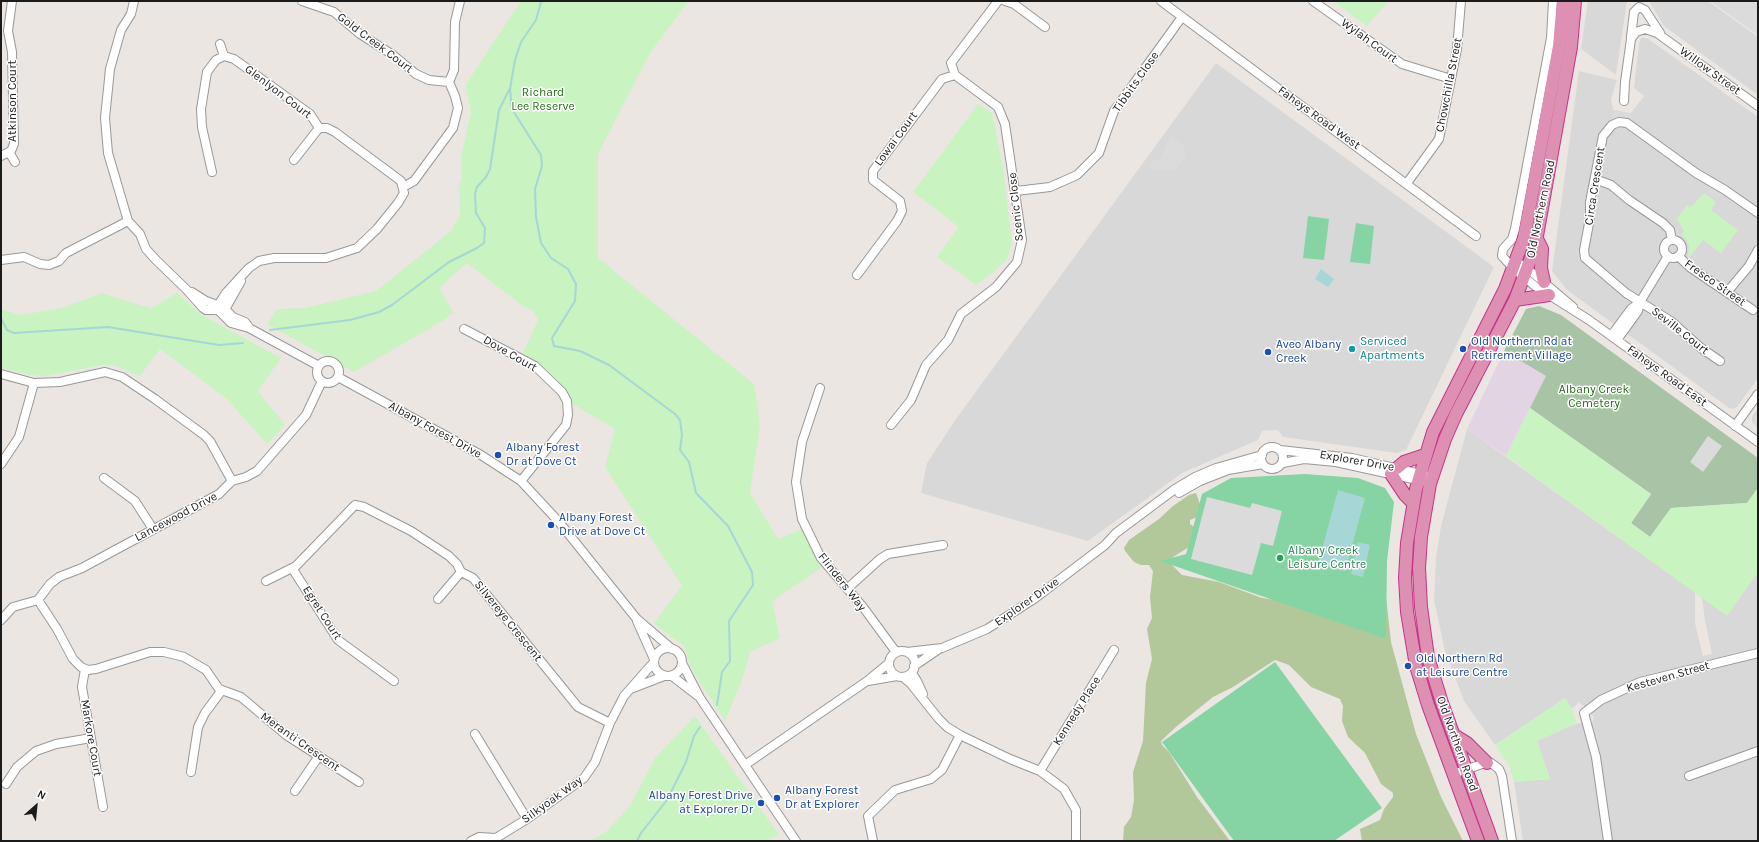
<!DOCTYPE html>
<style>
body{margin:0}
#map{position:relative;width:1759px;height:842px;overflow:hidden;background:#ece6e2;font-family:Karla,sans-serif}
canvas{display:block}
.frame{position:absolute;inset:0;border:2px solid #1b1b1b;pointer-events:none}
.north{position:absolute;left:16px;top:786px;width:40px;height:40px;-webkit-text-stroke:3px #fff;paint-order:stroke;rotate:27deg;font-size:11px;font-weight:700;line-height:16px;text-align:center;color:#1b1b1b}
.north::after{content:'';display:block;margin:auto;width:14px;height:18px;background:#1b1b1b;clip-path:polygon(50% 0,100% 100%,50% 72%,0 100%)}
</style>
<div id="map">
<canvas width="1759" height="842"></canvas>
<div class="frame"></div>
<div class="north">N</div>
</div>
<script>
const g = document.querySelector('canvas').getContext('2d');
g.lineJoin = 'round';
function fill(path, color) { g.fillStyle = color; g.fill(path, 'evenodd'); }
const poly = rows => new Path2D(rows.map(r => 'M' + r).join(''));
function stroke(path, color, width, dash) { g.strokeStyle = color; g.lineWidth = width; g.lineCap = dash ? 'butt' : 'round'; g.setLineDash(dash || []); g.stroke(path); }
function label(font, color, halo, rows, align = 'center') {
  g.font = font + ' Karla,sans-serif'; g.lineWidth = 3; g.setLineDash([]); g.textBaseline = 'middle'; g.strokeStyle = halo; g.fillStyle = color; for (const [text, x, y, turn = 0] of rows) {
    g.save(); g.translate(x, y); g.rotate((+turn || 0) * Math.PI / 180); g.textAlign = isNaN(turn) ? turn : align; if (halo) g.strokeText(text, 0, 0); g.fillText(text, 0, 0); g.restore();
  }
}
fill(poly([
 [1588,1,1627,1,1616,75,1581,49],
 [1649,1,1708,1,1758,37,1758,95,1664,26],
 [1641,38,1647,38,1758,117,1758,378,1737,407,1733,409,1729,408,1567,290,1552,271,1579,71,1617,80,1611,99,1613,110,1631,113,1644,96,1634,88,1639,43],
 [1216,63,1494,267,1406,450,1397,453,1283,437,1278,430,1262,431,1258,440,1182,473,1088,541,921,493,927,463,956,419],
 [1758,409,1758,429,1752,422,1752,416],
 [1467,429,1695,592,1695,623,1703,656,1712,654,1705,621,1702,597,1727,615,1758,572,1758,841,1523,841,1514,782,1550,779,1537,741,1575,724,1593,721,1594,717,1579,702,1572,709,1565,698,1495,745,1464,701,1445,651,1434,600,1436,558,1441,526]
]), '#d9d8d9');
fill(poly([
 [1504,351,1546,376,1506,456,1467,429]
]), '#e3d4e4');
fill(poly([
 [1196,493,1201,507,1197,517,1190,520,1190,524,1193,526,1194,529,1189,547,1173,557,1171,564,1182,575,1219,582,1262,598,1276,600,1386,597,1391,642,1416,734,1441,797,1463,841,1362,841,1360,829,1380,820,1384,809,1393,797,1393,793,1381,784,1365,753,1348,737,1342,721,1343,706,1340,699,1311,687,1289,665,1275,660,1233,687,1213,697,1177,726,1161,741,1162,745,1169,752,1197,797,1230,841,1123,841,1124,827,1131,817,1134,800,1133,772,1143,741,1146,683,1152,659,1147,629,1152,618,1150,597,1153,571,1149,565,1141,565,1134,562,1125,551,1124,548,1129,540,1159,519,1173,506,1189,495]
]), '#b2c89a');
fill(poly([
 [1539,306,1561,315,1758,458,1758,488,1747,503,1671,508,1650,537,1631,523,1651,494,1530,408,1546,376,1504,351,1526,309]
]), '#a8c3a5');
fill(poly([
 [521,1,689,1,650,53,598,154,598,258,754,384,760,425,750,493,778,539,802,529,821,568,772,601,780,638,750,652,742,680,725,721,691,668,684,646,654,623,682,586,605,467,615,429,571,403,566,391,551,373,523,353,538,320,534,312,519,303,467,263,439,288,453,312,444,320,354,372,267,324,277,309,305,308,376,291,451,231,460,215,459,185,462,176,461,157,471,112,466,86,468,81],
 [1333,1,1389,1,1367,26],
 [978,104,992,113,1003,167,1012,244,1007,259,993,273,976,285,937,257,959,227,913,192],
 [1704,193,1716,202,1711,210,1738,230,1721,253,1703,240,1688,259,1689,245,1686,239,1681,235,1684,231,1677,219,1687,205,1691,207],
 [102,293,129,302,152,308,177,293,200,314,281,358,258,391,285,425,267,444,226,398,160,349,140,376,133,374,117,366,109,365,101,365,46,376,31,375,1,368,1,309,20,315,62,308],
 [1530,408,1651,494,1631,523,1650,537,1671,508,1747,503,1758,488,1758,572,1727,616,1506,456],
 [1565,698,1572,709,1576,720,1575,724,1537,741,1550,779,1514,782,1510,766,1495,745],
 [695,716,779,835,765,841,590,841,606,832,630,806,655,758]
]), '#c9f3c1');
fill(poly([
 [1308,216,1329,219,1324,260,1303,258],
 [1356,223,1374,226,1370,264,1350,262],
 [1305,474,1358,478,1385,488,1394,502,1387,561,1386,639,1160,561,1186,554,1202,494,1231,478],
 [1275,662,1382,808,1334,841,1234,841,1162,742]
]), '#86d4a3');
fill(poly([
 [1710,1,1758,1,1758,35],
 [1613,111,1632,114,1629,124,1612,125],
 [1170,136,1184,146,1186,157,1174,171,1149,169,1152,159,1159,161],
 [1714,184,1725,189,1718,199,1709,192],
 [1708,436,1722,446,1703,472,1690,462],
 [1207,497,1250,508,1252,503,1282,511,1273,546,1261,543,1252,575,1191,559]
]), '#dbdbdb');
fill(poly([
 [1321,269,1334,279,1328,287,1315,279],
 [1338,490,1365,498,1345,571,1318,564],
 [1358,542,1370,545,1363,577,1351,574]
]), '#a6d6d5');
stroke(poly([
 [543,1,541,2,536,20,521,42,515,60,510,89,512,109,541,155,542,166,535,189,536,217,541,243,551,258,568,269,576,284,575,301,552,338,554,346,580,351,609,365,675,414,680,420,682,435,680,450,689,462,696,493,728,526,752,572,753,585,729,621,730,661,722,672,717,705],
 [1,318,7,330,14,333,108,327,219,345,243,343],
 [270,330,350,320,379,312,392,305,449,262,477,248,484,243,485,228,476,213,475,194,477,187,486,177,490,169,499,110,509,90],
 [637,841,641,833,667,800,686,762,694,736,700,727]
]), '#a6d6d5', 2);
const minor = poly([
 [134,1,131,14,121,30,110,69,105,118,108,153,128,221,140,234,146,249,156,260,186,289,203,308,206,310,218,310,231,323,249,328,319,366],
 [302,1,334,12,360,34,393,55,416,74,429,80,449,82],
 [1005,1,1014,4,1045,27],
 [1161,1,1476,236],
 [1313,1,1402,64,1451,79],
 [1553,1,1551,38,1515,229,1512,239,1503,249,1502,256,1514,269,1535,286,1589,320,1758,442],
 [1631,37,1634,12,1639,7,1645,10,1660,33],
 [220,44,224,56],
 [955,75,951,63,998,1],
 [1624,101,1625,82,1631,39,1636,32,1645,29,1657,33,1758,106],
 [9,152,15,162],
 [1,156,11,151,14,144,12,52,8,31,12,1],
 [294,160,319,128],
 [212,172,202,127,201,109,207,72,216,60,224,56,234,59,310,114,319,128,327,128,335,132,401,181,404,193,398,203,377,229,357,248,326,258,274,258,259,261,249,268,226,293,215,310],
 [1595,179,1611,185,1629,200,1663,223,1670,230,1672,240],
 [1407,183,1439,139,1457,49,1461,1],
 [403,187,414,181,453,128,458,108,455,96,449,82,454,70,455,22,460,1],
 [1016,191,1050,187,1077,175,1099,153,1114,111,1182,17],
 '1664 249a9 9 0 1 1 18 0a9 9 0 1 1-18 0Z',
 [1678,256,1691,268,1753,310],
 [1,260,24,257,40,264,49,265,59,261,66,253,128,221],
 [1516,261,1534,274,1573,307],
 [857,275,897,221,902,211,900,201,873,180,873,171,942,79,955,75,998,107,1005,124,1022,240,1017,262,996,287,961,314,948,340,926,365,911,400,891,425],
 [1728,291,1749,266,1758,250],
 [192,292,206,301,223,307,233,317,245,322,248,326],
 [223,313,241,281],
 [464,329,535,366,562,392,567,401,568,415,566,425,521,481],
 [1611,336,1631,309,1640,302],
 [1617,340,1638,311,1640,302,1668,256],
 '317 372a11 11 0 1 1 22 0a11 11 0 1 1-22 0Z',
 [1720,361,1701,348,1672,322,1626,293,1585,258,1584,250,1590,218,1590,202,1603,136,1612,125,1619,122,1627,123,1696,173,1725,190,1758,213],
 [1,374,34,383,60,382,105,372,122,377,155,399,204,435,210,441,232,481],
 [338,377,481,455,521,481,559,522,636,618,672,649],
 [820,388,802,442,796,482,802,519,821,558,863,607,896,652],
 [1735,426,1758,394],
 '1261 458a11 11 0 1 1 22 0a11 11 0 1 1-22 0Z',
 [1280,450,1352,458,1425,475],
 [1283,463,1304,459,1336,462,1422,481],
 [1,464,19,437,34,383],
 [104,478,135,501,153,529],
 [1179,493,1200,481,1228,470,1263,464],
 [292,568,338,640,394,681],
 [266,581,296,566,355,505,364,507,411,531,449,556,457,564,461,572,473,578,578,707,610,723],
 [847,589,880,559,888,554,943,545],
 [438,599,461,572],
 [38,600,57,629,73,659,81,667,88,670,96,669,150,652,164,652,184,657,206,670,219,689,241,697,286,735,359,782],
 [1,620,13,607,38,600,50,584,59,577,82,568,219,494,232,481,246,477,257,471,306,415,322,381],
 [637,621,654,659],
 '654 662a14 14 0 1 1 28 0a14 14 0 1 1-28 0Z',
 '889 664a13 13 0 1 1 26 0a13 13 0 1 1-26 0Z',
 [907,652,942,648,987,629,1034,599,1105,545,1116,533,1175,489,1195,477,1216,468,1262,455],
 [682,663,700,698,796,841],
 [914,666,939,649],
 [85,669,82,687,103,807],
 [912,673,917,681,923,694],
 [672,676,698,696],
 [903,677,911,684,938,718,947,727,960,735,1010,759,1040,771,1064,789,1076,810,1076,841],
 [868,681,897,676],
 [633,688,664,676],
 [475,734,527,819],
 [745,765,867,681,889,663],
 [1040,771,1114,650],
 [191,772,198,727,205,713,222,690],
 [1453,774,1485,763,1491,763,1499,769,1502,776,1512,841],
 [1689,776,1758,751],
 [6,784,17,767,36,751,56,744,91,738],
 [295,791,319,756],
 [471,841,479,837,496,838,527,819,584,778,595,762,610,723,624,696,654,662],
 [873,841,868,816,895,790,931,779,942,770,960,735],
 [1608,841,1596,757,1584,713,1601,700,1640,682,1758,653]
]);
const highway = poly([
 [1537,239,1542,249,1541,268,1544,282],
 [1515,300,1549,295],
 [1397,468,1404,462,1425,455],
 [1391,474,1405,495,1413,503],
 [1454,735,1467,743,1487,763],
 [1478,841,1428,705,1416,666,1407,612,1405,578,1407,543,1416,489,1433,432,1505,289,1524,238,1559,46,1563,1],
 [1492,841,1442,703,1428,657,1421,607,1419,568,1421,537,1430,484,1445,439,1456,414,1515,300,1535,247,1571,47,1575,1]
]);
stroke(minor, '#989898', 10);
stroke(highway, '#c53489', 14);
stroke(minor, '#fff', 8);
stroke(highway, '#dd90b1', 12);
for (const [x, y, r, color] of [
 [1352,349,4,"#0f9aa8"],
 [1463,349,4,"#1a4fb4"],
 [1268,352,4,"#1a4fb4"],
 [498,455,4,"#1a4fb4"],
 [551,525,4,"#1a4fb4"],
 [1280,558,4,"#2e9e5b"],
 [1408,666,4,"#1a4fb4"],
 [777,798,4,"#1a4fb4"],
 [761,803,4,"#1a4fb4"]
]) { const dot = new Path2D(); dot.arc(x, y, r, 0, 2 * Math.PI); g.fillStyle = color; g.fill(dot); stroke(dot, '#fff', 1.5); }
label('12px', '#1b1b1b', '#fff', [
 ["Wylah Court",1369,41,36],
 ["Gold Creek Court",375,43,37],
 ["Willow Street",1710,71,36],
 ["Tibbits Close",1136,82,-55],
 ["Chowchilla Street",1449,85,-79],
 ["Glenlyon Court",278,92,37],
 ["Atkinson Court",13,101,-90],
 ["Faheys Road West",1319,118,36],
 ["Lowai Court",896,139,-54],
 ["Circa Crescent",1595,186,-81],
 ["Scenic Close",1016,207,-96],
 ["Old Northern Road",1541,209,-78],
 ["Fresco Street",1715,283,35],
 ["Seville Court",1680,331,38],
 ["Dove Court",510,354,30],
 ["Faheys Road East",1667,376,36],
 ["Albany Forest Drive",435,430,29],
 ["Explorer Drive",1357,461,10],
 ["Lancewood Drive",176,517,-28],
 ["Flinders Way",842,582,52],
 ["Explorer Drive",1027,602,-35],
 ["Egret Court",322,613,57],
 ["Silvereye Crescent",508,621,51],
 ["Kesteven Street",1668,677,-16],
 ["Kennedy Place",1077,711,-58],
 ["Markore Court",91,738,80],
 ["Meranti Crescent",300,742,35],
 ["Old Northern Road",1457,744,70],
 ["Silkyoak Way",552,800,-36]
]);
label('12px', '#236e15', '#fff', [
 ["Richard",543,93],
 ["Lee Reserve",543,107],
 ["Albany Creek",1594,390],
 ["Cemetery",1594,404]
]);
label('12px', '#0d838f', '#fff', [
 ["Serviced",1360,342],
 ["Apartments",1360,356]
], 'left');
label('12px', '#164399', '#fff', [
 ["Old Northern Rd at",1471,342],
 ["Retirement Village",1471,356],
 ["Aveo Albany",1276,345],
 ["Creek",1276,359],
 ["Albany Forest",506,448],
 ["Dr at Dove Ct",506,462],
 ["Albany Forest",559,518],
 ["Drive at Dove Ct",559,532],
 ["Old Northern Rd",1416,659],
 ["at Leisure Centre",1416,673],
 ["Albany Forest",785,791],
 ["Dr at Explorer",785,805],
 ["Albany Forest Drive",753,796,"right"],
 ["at Explorer Dr",753,810,"right"]
], 'left');
label('12px', '#27864d', '#fff', [
 ["Albany Creek",1288,551],
 ["Leisure Centre",1288,565]
], 'left');
</script>
